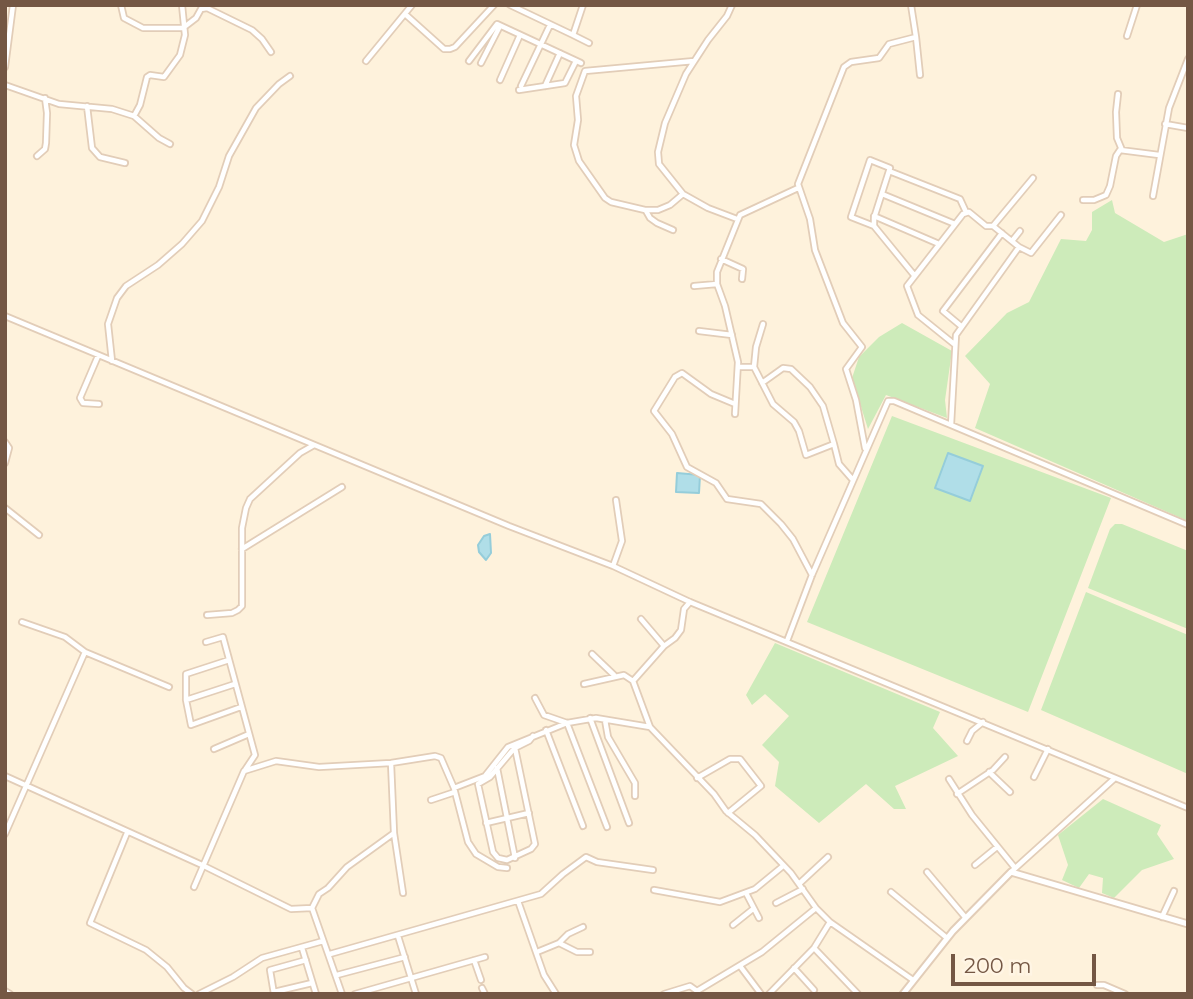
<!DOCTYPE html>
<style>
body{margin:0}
#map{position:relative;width:1193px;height:999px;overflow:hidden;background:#fef2dc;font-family:Montserrat,sans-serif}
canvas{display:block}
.frame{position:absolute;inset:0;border:7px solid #745744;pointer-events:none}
.scale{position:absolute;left:951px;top:954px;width:145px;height:32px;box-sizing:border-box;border:4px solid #745744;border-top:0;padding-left:9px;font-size:21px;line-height:24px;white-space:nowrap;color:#745744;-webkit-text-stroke:5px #fff5e4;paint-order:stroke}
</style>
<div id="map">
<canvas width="1193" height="999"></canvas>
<div class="frame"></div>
<div class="scale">200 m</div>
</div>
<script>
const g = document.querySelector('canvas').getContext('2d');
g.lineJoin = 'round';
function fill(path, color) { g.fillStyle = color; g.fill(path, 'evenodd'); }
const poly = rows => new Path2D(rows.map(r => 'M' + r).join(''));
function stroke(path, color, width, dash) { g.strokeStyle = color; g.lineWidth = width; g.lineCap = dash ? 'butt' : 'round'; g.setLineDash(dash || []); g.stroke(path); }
fill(poly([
 [1112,200,1115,213,1164,242,1188,234,1188,521,975,428,990,384,965,356,1007,313,1029,302,1061,239,1086,241,1092,230,1092,212],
 [902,323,952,351,945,400,947,418,886,395,868,429,852,378,859,357,879,337],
 [892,416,1111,498,1028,712,807,622],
 [1115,524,1122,524,1188,551,1188,629,1088,588,1110,529],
 [1086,592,1188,635,1188,774,1041,710],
 [775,643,940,712,933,728,958,756,895,786,906,809,894,809,866,784,819,823,775,786,779,762,762,745,789,716,765,694,752,705,746,695],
 [1103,799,1161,825,1157,834,1174,859,1142,870,1114,898,1102,893,1103,878,1089,874,1079,888,1062,880,1068,865,1058,835]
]), '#cdebba');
const water = poly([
 [948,453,983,466,970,501,935,488,948,453],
 [677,473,700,475,699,493,676,492,677,473],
 [490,534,491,553,486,560,479,552,478,545,484,536,490,534]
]);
fill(water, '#b0dee8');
stroke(water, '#95cdda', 2);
const minor = poly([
 [121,5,124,18,143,28,183,28,196,18,201,9,207,8,252,30,262,39,271,52],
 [510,5,573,35,583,5],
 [732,5,727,16,708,40,686,74,665,123,658,152,659,164,683,194,708,208,737,219],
 [405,14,444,49,450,49,455,47,494,5],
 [573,35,589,43],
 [1127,36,1137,5],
 [916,37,920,75],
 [366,61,412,5],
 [469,61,497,24,581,63],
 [481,63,500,26],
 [5,67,13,5],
 [500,80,520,35],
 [5,85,59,104,112,109,134,116,159,138,170,144],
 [521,86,550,25],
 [545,86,560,53],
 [519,90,565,83,576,61],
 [1118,94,1116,112,1117,138,1122,150],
 [87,106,92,148,100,157,125,163],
 [134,116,140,105,147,77,150,75,164,77,180,55,185,35,182,5],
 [1165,124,1188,128],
 [37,156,45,149,46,143,47,113,45,98],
 [889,171,874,218,874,226,914,275],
 [683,194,670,205,658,210,645,210,611,202,605,198,579,161,574,145,578,120,576,96,585,71,694,61],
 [882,194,955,224],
 [1153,196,1169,108,1188,59],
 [1083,200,1094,200,1106,195,1110,186,1116,156,1120,150,1159,155],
 [646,211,650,218,657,223,673,230],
 [874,216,939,244],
 [874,226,851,217,870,160,890,168,889,171,960,199,966,212],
 [993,226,1019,247,1031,253,1061,215],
 [1012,241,1020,231],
 [721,259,743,269,742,279],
 [694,286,717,284],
 [5,316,509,526,613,566,690,602,1188,808],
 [961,326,943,311,1002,233],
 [699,331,732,335],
 [954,344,918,315,907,286,963,214,969,212,986,226,993,226,1033,178],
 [98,356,80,398,83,403,99,404],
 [112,361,108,324,117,298,126,286,158,265,182,244,202,221,219,187,229,156,256,108,279,84,290,76],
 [738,367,754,367,773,404,794,422,799,431,806,455,834,444,839,464,853,480],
 [754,367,756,347,763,324],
 [762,383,783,368,791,369,810,387,823,406,834,444],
 [735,404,711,394,682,373,675,377,654,411,672,434,687,467,716,483,727,499,761,504,781,524,793,539,812,575],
 [735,414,738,362,725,306,717,284,717,272,740,215,798,188],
 [951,425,956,335,1019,247],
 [5,442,9,448,5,463],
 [865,448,856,400,846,369,862,347,843,323,815,250,810,219,798,184,844,67,851,62,879,58,889,44,916,37,911,5],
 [5,508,39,535],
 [242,549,342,487],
 [613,566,622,541,616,500],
 [690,602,684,609,681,630,675,638,664,646,633,681,650,727,714,794,726,811,755,835,791,873,816,908,830,922,913,980],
 [207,615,232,613,238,610,242,606,242,528,246,508,250,499,300,453,314,445],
 [641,619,664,646],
 [22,622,65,637,85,652],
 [787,641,812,575,888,401,894,401,1188,525],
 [206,642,223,637,255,755,245,770],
 [592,654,614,675],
 [229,660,186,674,186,700,191,725,241,707],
 [584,684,624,675,633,681],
 [535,698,544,715,567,723],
 [186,700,235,684],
 [590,718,629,823],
 [605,720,608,737,635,783,635,796],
 [567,723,607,827],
 [546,730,583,826],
 [967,741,972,731,983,722],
 [515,748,535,844,531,849,507,860,498,858,493,852,478,784,490,777,512,751,515,748,529,741,533,736],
 [214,749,249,734],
 [497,768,515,858],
 [989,772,1010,792],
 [5,776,202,865,291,909,312,908],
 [1034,777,1048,749],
 [697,778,730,759,740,759,761,786,728,813],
 [949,779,972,815,1015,868],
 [454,788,485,776,508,747,567,723,596,718,650,727],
 [957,794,993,770,1005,757],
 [431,800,455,792],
 [486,823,529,813],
 [127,833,90,923,146,950,167,967,184,988,192,994],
 [394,833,403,893],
 [5,834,85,652,169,687],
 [975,865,997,847],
 [927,872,965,917],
 [1011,872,1115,778],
 [800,883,828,857],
 [194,887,244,771,276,761,319,767,391,763,435,756,441,758,454,788,468,842,476,854,498,867,507,868],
 [654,890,720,902,755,889,783,866],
 [891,892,947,938],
 [746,893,759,918],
 [518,901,544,975,556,994],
 [776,903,803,889],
 [312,908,319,894,328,888,347,867,394,833,391,763],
 [312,908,342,994],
 [1162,917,1174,891],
 [733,925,753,909],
 [398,936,416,994],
 [559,943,568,934,583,927],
 [302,948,316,994],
 [814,948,858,994],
 [537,952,559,943,577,952,590,952],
 [330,954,541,894,563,874,586,857,597,862,653,870],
 [474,960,481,980],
 [740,966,761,994],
 [794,968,814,990],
 [337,975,405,957],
 [1097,985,1104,985,1125,994],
 [482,988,485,994],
 [5,991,10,994],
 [274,992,312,983],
 [199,994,233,977,262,958,323,941],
 [274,994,270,970,306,960],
 [355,994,485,957],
 [664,994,690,986,697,991,762,952,816,908],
 [769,994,814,948,830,922]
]);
const tertiary = poly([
 [903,994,953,931,1011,872,1188,924]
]);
stroke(minor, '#e2cdb8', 8);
stroke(tertiary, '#e2cdb8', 9);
stroke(minor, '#fff', 4.5);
stroke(tertiary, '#fff', 5);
</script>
